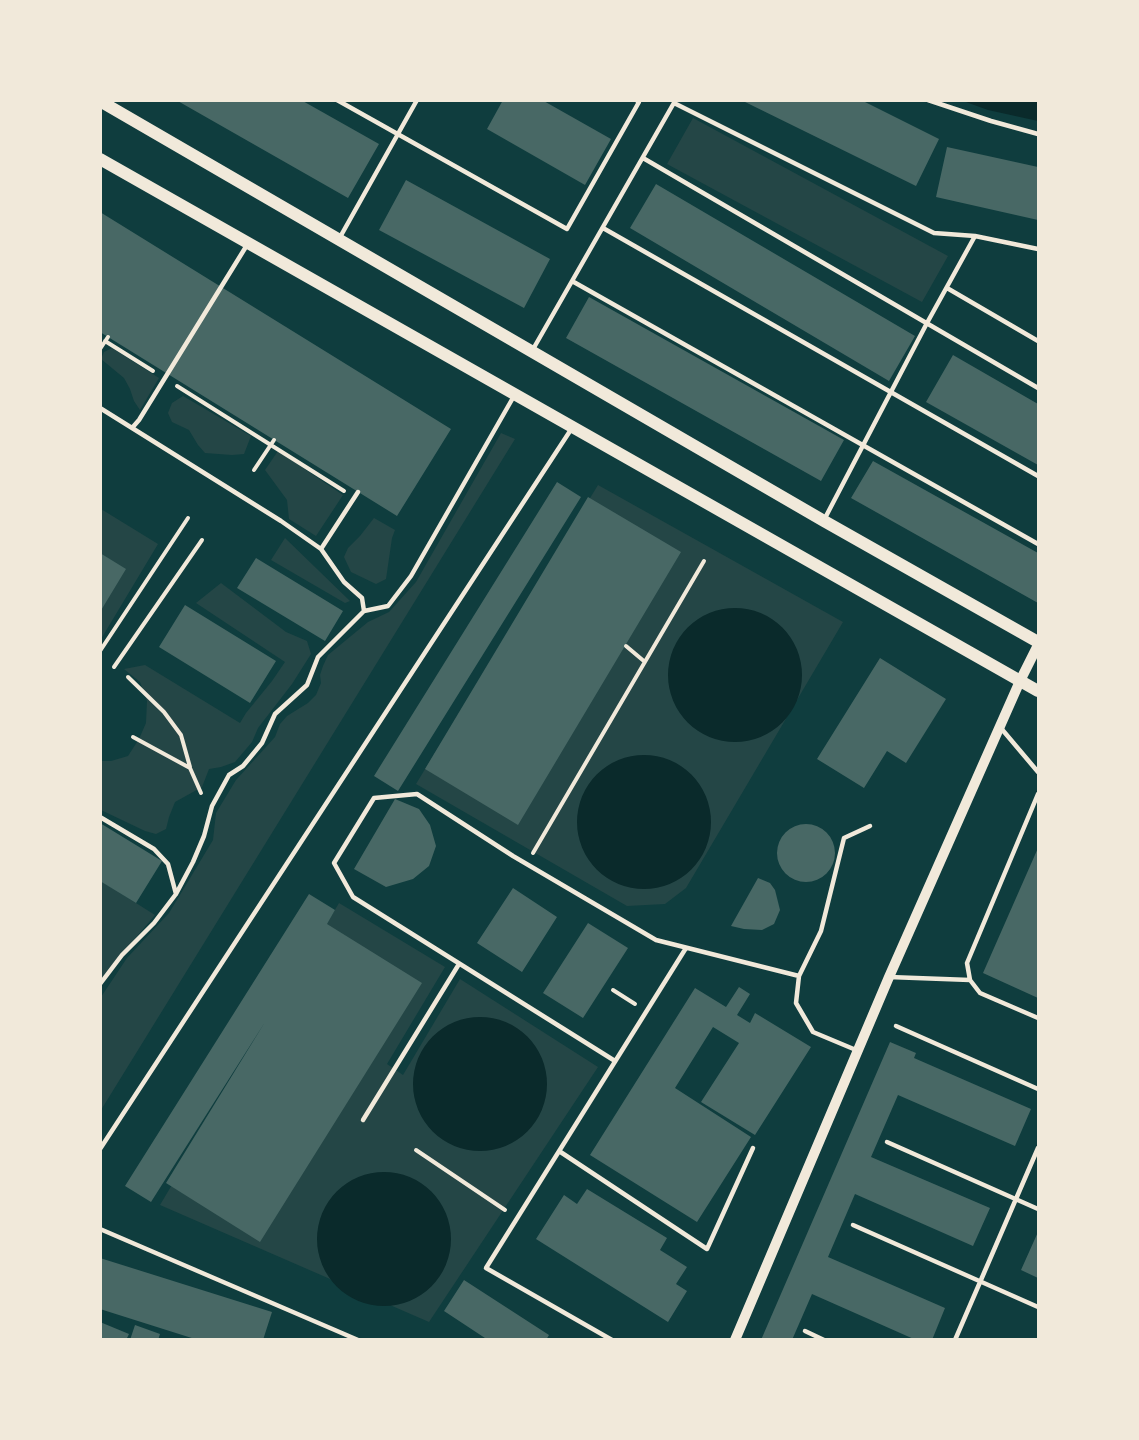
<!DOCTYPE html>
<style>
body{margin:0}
#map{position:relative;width:1139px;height:1440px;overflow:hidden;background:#0f3d3e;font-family:"IBM Plex Sans",sans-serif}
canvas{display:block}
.frame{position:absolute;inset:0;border:102px solid #f1e9da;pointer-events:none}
</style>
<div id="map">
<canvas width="1139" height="1440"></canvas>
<div class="frame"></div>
</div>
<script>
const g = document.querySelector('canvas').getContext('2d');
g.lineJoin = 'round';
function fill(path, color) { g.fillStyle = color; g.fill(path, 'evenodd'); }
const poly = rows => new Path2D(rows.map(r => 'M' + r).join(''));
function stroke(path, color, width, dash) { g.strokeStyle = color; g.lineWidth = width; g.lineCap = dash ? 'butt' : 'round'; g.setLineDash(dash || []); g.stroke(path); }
fill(poly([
 [693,118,948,256,922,302,667,164],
 [112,348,159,378,140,410,134,401,130,389,124,378,101,359,104,352],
 [183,396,251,436,244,454,232,455,205,453,198,445,189,430,172,422,168,413,172,403],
 [501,433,515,439,101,1110,101,997,127,958,169,913,213,840,216,813,236,780,275,737,280,724,287,716,308,703,316,695,321,683,320,675,323,666,328,655,368,622,389,612,416,582],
 [278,451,343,495,316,536,289,519,287,500,265,470],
 [598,485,843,622,686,888,665,904,627,906,416,784],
 [101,509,158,544,101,639],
 [374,518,395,530,392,538,386,579,376,584,351,572,344,557,348,548,360,536],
 [285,538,350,601,345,603,271,560],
 [221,583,286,632,307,641,311,654,292,684,258,728,252,742,235,762,221,767,209,769,202,787,175,802,169,817,166,829,156,834,145,831,101,810,101,761,111,761,128,756,139,739,146,723,147,701,140,682,124,669,145,665,240,723,246,713,272,681,285,662,196,603],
 [101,881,155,915,101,979],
 [339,903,445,967,387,1064,403,1075,460,979,598,1067,429,1322,160,1205]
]), '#244646');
fill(poly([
 [963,101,1038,101,1038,121,988,110],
 '668 675a67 67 0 1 1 134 0a67 67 0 1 1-134 0Z',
 '577 822a67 67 0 1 1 134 0a67 67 0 1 1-134 0Z',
 '413 1084a67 67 0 1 1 134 0a67 67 0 1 1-134 0Z',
 '317 1239a67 67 0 1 1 134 0a67 67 0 1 1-134 0Z'
]), '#0a2a2b');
fill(poly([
 [176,100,301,100,379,144,348,198],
 [503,100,542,100,611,139,585,185,487,129],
 [741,100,861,100,939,139,916,186],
 [947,147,1038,167,1038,220,936,197],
 [406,180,550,259,524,308,379,230],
 [656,184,915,336,889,381,630,228],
 [100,212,451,429,397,516,100,332],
 [589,297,844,440,821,481,566,338],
 [953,355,1038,404,1038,465,926,402],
 [873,461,1038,553,1038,603,851,498],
 [557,482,581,497,398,791,374,776],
 [588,497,681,552,518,825,425,769],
 [100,553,126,569,100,612],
 [256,558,343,611,325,641,237,588],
 [185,605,276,661,250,703,159,647],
 [880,658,946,699,906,763,887,751,864,788,817,759],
 [395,799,419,809,430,825,436,846,429,866,413,879,386,887,354,869],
 [100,823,162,861,136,903,100,881],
 '777 853a29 29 0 1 1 58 0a29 29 0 1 1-58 0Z',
 [1038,848,1038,998,983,973],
 [758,878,770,883,775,890,780,910,774,924,762,930,744,929,731,926],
 [513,888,557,917,522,972,477,943],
 [309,894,335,910,327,924,422,983,260,1242,166,1183,265,1022,151,1202,125,1186],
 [588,923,628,948,583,1018,543,993],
 [739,987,750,994,737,1015,750,1023,755,1013,811,1047,755,1135,701,1102,739,1043,713,1027,675,1088,751,1137,697,1222,590,1155,695,988,726,1007],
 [890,1042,916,1053,914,1058,1031,1109,1015,1146,898,1095,871,1157,990,1208,973,1246,855,1194,828,1257,945,1308,932,1340,916,1340,812,1294,792,1340,761,1340],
 [587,1189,667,1238,660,1250,687,1267,676,1284,687,1291,668,1322,536,1239,564,1195,577,1204],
 [1038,1232,1038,1278,1021,1270],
 [100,1258,272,1312,263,1340,198,1340,100,1309],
 [464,1280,549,1335,546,1340,488,1340,444,1311],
 [100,1322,129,1334,126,1340,100,1340],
 [135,1325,160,1334,158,1340,130,1340]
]), '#486865');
stroke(poly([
 [105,341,153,371],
 [100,349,108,337],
 [177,386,344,491],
 [254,470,274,440],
 [626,646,645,662],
 [100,651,188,518],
 [114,667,202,540],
 [128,677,164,712,181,735,190,767],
 [133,737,190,768,201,793],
 [533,853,704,561],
 [613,990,635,1004],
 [416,1150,505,1210]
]), '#f1e9da', 4);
stroke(poly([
 [337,100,567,229,639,102,636,100],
 [928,100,991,121,1038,134],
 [674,103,934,233,975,236,1038,249],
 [643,158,1038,388],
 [603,228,1038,476],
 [339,239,417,100],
 [572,281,1038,544],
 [947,288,1038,341],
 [532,351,675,101],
 [100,408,281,521,321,549,344,582,362,598,364,611,318,657,307,685,275,714,262,743,243,766,229,775,212,806,204,836,193,862,176,894,154,923,122,955,100,984],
 [132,428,139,420,247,245],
 [824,520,927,323,975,236],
 [321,549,358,492],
 [364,611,388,606,411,576,514,396],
 [1000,727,1038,772],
 [1038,794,967,963,970,980,980,993,1038,1018],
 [100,817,154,849,168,864,176,894],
 [799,976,821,931,844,838,870,826],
 [889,977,970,980],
 [896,1026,1038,1089],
 [615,1061,353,897,334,863,374,798,417,794,513,856,656,940,799,976,796,1003,813,1032,856,1050],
 [363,1120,459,964],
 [887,1142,1038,1209],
 [100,1149,572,428],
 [559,1151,707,1249,753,1148],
 [853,1225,1038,1307],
 [100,1229,358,1340],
 [805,1331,824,1340],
 [612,1340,486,1268,686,948],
 [955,1340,1038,1148]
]), '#f1e9da', 4.5);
stroke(poly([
 [735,1340,889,977,1020,681,1038,645]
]), '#f1e9da', 10);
stroke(poly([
 [100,101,824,521,1038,642],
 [100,159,1038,691]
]), '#f1e9da', 12);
</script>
